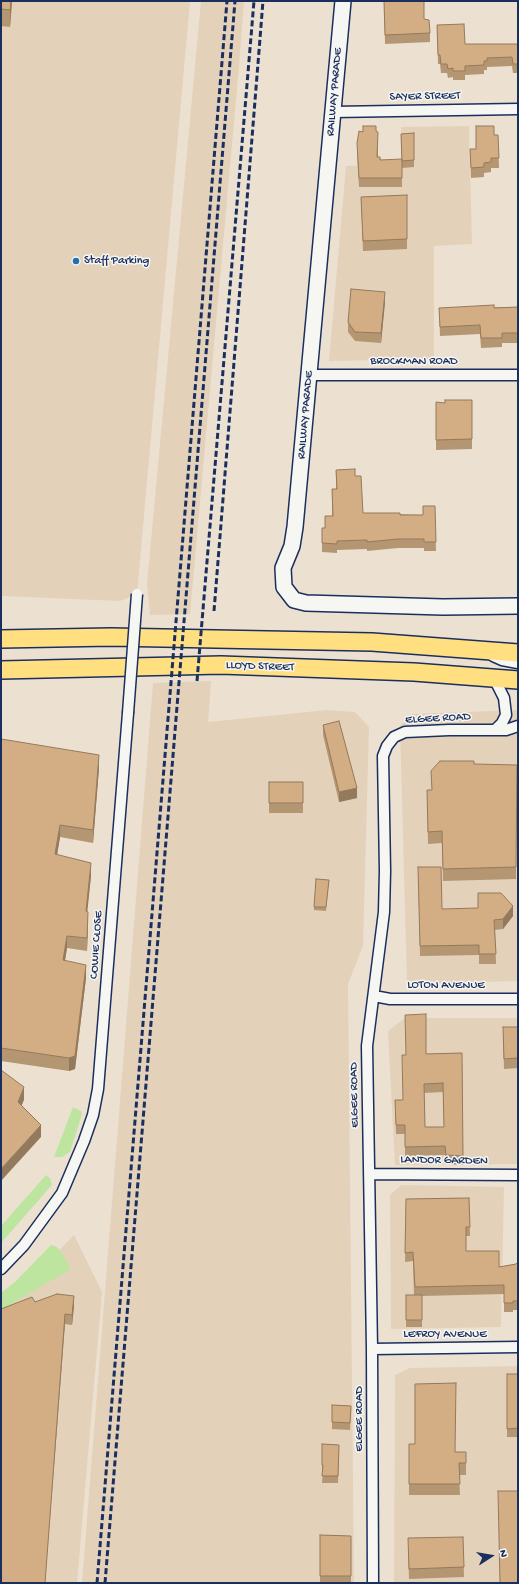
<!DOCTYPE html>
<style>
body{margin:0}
#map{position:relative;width:519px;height:1584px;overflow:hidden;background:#ece0d1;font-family:"Gochi Hand",sans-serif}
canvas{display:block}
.frame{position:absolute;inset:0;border:2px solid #1b2f5e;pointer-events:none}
.north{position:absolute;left:471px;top:1536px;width:40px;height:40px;-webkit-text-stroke:3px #f6f6f2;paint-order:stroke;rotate:78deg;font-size:11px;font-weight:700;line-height:16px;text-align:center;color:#1b2f5e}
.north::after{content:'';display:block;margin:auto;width:14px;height:18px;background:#1b2f5e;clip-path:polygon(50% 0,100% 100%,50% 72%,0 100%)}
</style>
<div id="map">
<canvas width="519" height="1584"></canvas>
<div class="frame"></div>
<div class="north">N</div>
</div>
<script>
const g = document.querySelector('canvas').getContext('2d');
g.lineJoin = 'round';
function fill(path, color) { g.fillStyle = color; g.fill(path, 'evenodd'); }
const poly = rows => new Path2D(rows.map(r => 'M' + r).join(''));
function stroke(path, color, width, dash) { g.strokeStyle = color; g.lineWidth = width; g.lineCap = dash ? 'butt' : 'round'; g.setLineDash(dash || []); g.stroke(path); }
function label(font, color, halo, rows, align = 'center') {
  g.font = font + ' "Gochi Hand",sans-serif'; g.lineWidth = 3; g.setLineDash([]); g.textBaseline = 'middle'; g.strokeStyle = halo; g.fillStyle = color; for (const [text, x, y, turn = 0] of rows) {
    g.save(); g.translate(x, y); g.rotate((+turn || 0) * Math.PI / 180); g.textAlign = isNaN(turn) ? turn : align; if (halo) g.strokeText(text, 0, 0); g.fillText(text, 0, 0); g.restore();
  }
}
fill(poly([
 [1,1,190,1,137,594,120,601,1,596],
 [201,1,244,1,239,66,190,614,150,615,147,584],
 [469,126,472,244,434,246,434,359,329,361,346,166,401,165,401,127],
 [211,681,208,722,327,710,355,712,369,727,363,946,348,984,354,1583,82,1583,153,683],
 [518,710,518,981,407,984,400,726,412,714],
 [405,1018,518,1018,518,1164,395,1165,388,1031],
 [401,1185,504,1187,501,1327,391,1329,390,1195],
 [74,1235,102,1292,77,1583,1,1583,1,1302,51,1259],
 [518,1366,518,1583,394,1583,395,1375,410,1368]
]), '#e4d1ba');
fill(poly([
 [73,1107,81,1111,82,1114,70,1152,62,1157,54,1157],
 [46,1175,50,1178,52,1185,1,1243,1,1226],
 [51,1245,57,1247,61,1252,71,1269,1,1310,1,1293,15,1282]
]), '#bee5a0');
const street = poly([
 [333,112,518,109],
 [310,375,518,375],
 [493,656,502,660,518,663],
 [494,678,504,698,506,715,502,723,495,730],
 [374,996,390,999,518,999],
 [369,1174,518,1175],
 [1,1269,24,1245,62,1193,84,1141,93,1115,98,1089,128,713],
 [372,1349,518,1347],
 [373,1583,372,1349,367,1046,384,912,385,871,383,756,387,746,394,737,405,732,449,730,506,730,518,726]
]);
const secondary = poly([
 [343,1,295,527,292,546,283,568,284,587,294,600,306,603,443,607,518,606]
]);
const primary = poly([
 [1,639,111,637,372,642,518,653],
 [1,670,221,665,414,672,518,680]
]);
stroke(street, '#1b2f5e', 13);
stroke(secondary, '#1b2f5e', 18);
stroke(primary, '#1b2f5e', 20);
stroke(street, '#f6f6f2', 10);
stroke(secondary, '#f6f6f2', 15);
stroke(primary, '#ffdf80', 17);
stroke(poly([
 [214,611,263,1],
 [197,681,254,1],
 [97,1583,227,1],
 [105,1583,235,1]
]), '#1b2f5e', 3, [6, 3]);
const streetBridge = poly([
 [128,713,137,594]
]);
stroke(streetBridge, '#1b2f5e', 13, []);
stroke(streetBridge, '#f6f6f2', 10);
fill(poly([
 [1,1,12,1,10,27,1,26],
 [384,1,424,19,430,33,430,42,385,44],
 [437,25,465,44,518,44,518,73,513,73,512,66,487,67,487,70,484,70,484,74,465,75,465,80,453,80,453,77,448,78,447,73,441,73,440,64,438,64],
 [376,131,378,140,378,157,402,178,402,187,359,187,357,152],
 [414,133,414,167,402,168,401,134],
 [494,135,498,135,499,168,491,168,491,172,484,173,484,177,471,178,470,149,476,149],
 [407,195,407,249,363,251,361,197],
 [385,302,381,343,355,341,348,332,348,322],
 [518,307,518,343,502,343,502,347,481,348,480,334,440,336,439,308],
 [436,402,472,439,472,449,436,450],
 [336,470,355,476,363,513,423,515,435,506,436,551,424,551,424,548,398,548,367,551,367,549,337,550,337,553,322,552,322,543,325,528,325,516,332,516,332,489,336,489],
 [323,725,357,798,339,802,323,735],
 [1,739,99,768,93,843,60,837,57,855,91,876,87,911,88,924,87,951,67,948,65,960,86,978,75,1069,69,1071,1,1061],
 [517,765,516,879,443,881,442,843,428,844,427,790,431,790],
 [269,782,303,782,303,813,269,813],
 [418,867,442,909,513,916,503,929,495,930,496,964,479,964,479,955,420,956],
 [329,880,326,911,314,910,314,907],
 [518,1027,518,1068,504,1069,503,1037],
 [462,1053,463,1165,446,1164,445,1155,405,1156,405,1134,396,1134,395,1100,403,1100,426,1054],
 [443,1092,444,1127,425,1127,424,1093],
 [469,1198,470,1236,466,1236,466,1251,499,1267,516,1264,518,1262,518,1310,513,1310,513,1312,504,1312,504,1294,422,1296,422,1327,406,1327,406,1295,414,1295,413,1261,405,1262,406,1199],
 [35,1302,74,1306,72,1325,65,1324],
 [507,1374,518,1374,518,1437,507,1437],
 [332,1405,351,1406,350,1430,332,1429],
 [322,1444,339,1445,338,1483,322,1483,323,1472,322,1472],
 [409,1444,415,1444,455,1452,466,1452,466,1475,459,1475,460,1495,409,1495],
 [320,1535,351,1536,351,1583,320,1583],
 [463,1537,464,1577,409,1579,408,1548]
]), '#b59672');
fill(poly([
 [11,1,12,1,10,27,10,10],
 [385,292,385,302,381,343,381,333],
 [99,755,99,768,93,843,93,830],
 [357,788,357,798,339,802,339,792],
 [60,825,60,837,55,867,55,854],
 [91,863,91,876,86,924,86,911],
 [513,906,513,916,503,929,503,919],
 [88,912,88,924,87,951,87,938],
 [67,936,67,948,63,973,63,960],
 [86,965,86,978,75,1069,69,1071,69,1058],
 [24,1087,24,1100,18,1114,18,1102],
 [41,1125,41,1137,1,1181,1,1169],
 [74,1296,74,1306,72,1325,72,1315],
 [65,1314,65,1324,45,1583]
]), '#947a5c');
const building = poly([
 [1,1,11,1,10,10,1,9,1,1],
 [384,1,424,1,424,19,429,20,430,33,385,35,384,1],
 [464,24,465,44,518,44,518,64,513,64,512,57,487,58,487,61,484,61,484,65,465,66,465,71,453,71,453,68,448,69,447,64,441,64,440,55,438,55,437,25,464,24],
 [363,126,376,126,376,131,378,132,377,157,380,157,380,160,402,159,402,178,359,178,357,143,359,131,363,132,363,126],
 [476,126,494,126,494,135,498,135,499,158,491,158,491,162,484,163,484,167,471,168,470,149,476,149,476,126],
 [414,133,414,160,402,161,401,134,414,133],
 [407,195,407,239,363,241,361,197,407,195],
 [351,289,385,292,381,333,355,332,348,322,351,289],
 [494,305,494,308,518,307,518,333,502,333,502,338,481,338,480,325,440,327,439,308,494,305],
 [445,400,472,400,472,439,436,440,436,402,445,403,445,400],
 [355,469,355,476,361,476,363,513,400,513,400,515,423,515,423,506,435,506,436,542,424,542,424,539,398,539,367,542,367,540,337,541,337,544,322,543,322,528,325,528,325,516,333,516,332,489,337,489,336,470,355,469],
 [339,721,357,788,339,792,323,725,339,721],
 [1,739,99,755,93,830,60,825,55,854,91,863,86,911,88,912,87,938,67,936,63,960,86,965,75,1056,69,1058,1,1048,1,739],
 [440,761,474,761,474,764,517,765,516,867,443,869,442,831,428,832,427,790,432,790,431,771,440,761],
 [269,782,303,782,303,803,269,803,269,782],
 [418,867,441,867,442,909,478,908,478,893,501,893,513,906,503,919,494,920,496,954,479,954,479,945,420,946,418,867],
 [316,879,329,880,326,907,314,907,316,879],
 [426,1014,426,1054,462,1053,463,1156,446,1155,445,1146,405,1147,405,1125,396,1125,395,1100,403,1100,402,1055,406,1055,405,1015,426,1014],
 [443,1083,444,1127,425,1127,424,1084,443,1083],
 [503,1027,518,1027,518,1058,504,1059,503,1027],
 [1,1070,24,1087,18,1102,41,1125,1,1169,1,1070],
 [469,1198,470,1227,466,1227,466,1251,499,1251,499,1267,516,1264,518,1262,518,1301,513,1301,513,1303,504,1303,504,1285,415,1287,413,1252,405,1253,406,1199,469,1198],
 [57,1294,74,1296,72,1315,65,1314,45,1583,1,1583,1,1309,32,1297,35,1302,57,1294],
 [406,1295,422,1295,422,1320,406,1320,406,1295],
 [507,1374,518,1374,518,1428,507,1429,507,1374],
 [456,1383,455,1452,466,1452,466,1463,459,1463,460,1484,409,1484,409,1444,415,1444,415,1384,456,1383],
 [332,1405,351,1406,350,1423,332,1422,332,1405],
 [322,1444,339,1445,338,1476,322,1476,323,1465,322,1465,322,1444],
 [498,1491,518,1491,518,1583,500,1583,498,1491],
 [320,1535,351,1536,351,1576,320,1576,320,1535],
 [463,1537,464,1567,409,1569,408,1538,463,1537]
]);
fill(building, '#d3ae84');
stroke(building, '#947a5c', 1);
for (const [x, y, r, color] of [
 [76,261,4,"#1f6fb2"]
]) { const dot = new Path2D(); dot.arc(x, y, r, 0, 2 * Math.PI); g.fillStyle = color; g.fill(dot); stroke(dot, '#f6f6f2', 1.5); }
label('12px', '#1b2f5e', '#f6f6f2', [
 ["RAILWAY PARADE",335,92,-85],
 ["SAYER STREET",425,97,-1],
 ["BROCKMAN ROAD",414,362],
 ["RAILWAY PARADE",306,415,-85],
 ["LLOYD STREET",260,667,2],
 ["ELGEE ROAD",438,719,-3],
 ["COWIE CLOSE",97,945,-86],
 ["LOTON AVENUE",446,986],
 ["ELGEE ROAD",355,1095,-91],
 ["LANDOR GARDEN",444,1161,1],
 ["LEFROY AVENUE",445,1335],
 ["ELGEE ROAD",360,1419,-90]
]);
label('12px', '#1b2f5e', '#f6f6f2', [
 ["Staff Parking",84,261]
], 'left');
</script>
